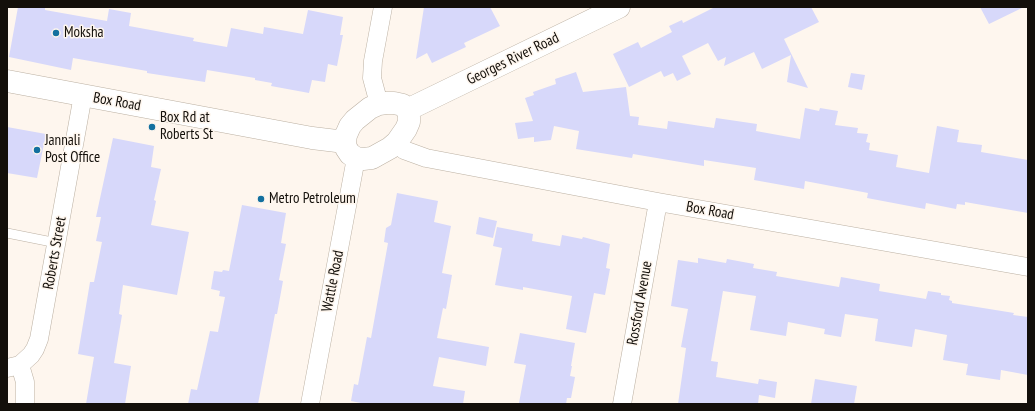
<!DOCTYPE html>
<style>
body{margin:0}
#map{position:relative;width:1035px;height:411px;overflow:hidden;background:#fef6ee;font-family:"PT Sans Narrow",sans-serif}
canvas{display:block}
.frame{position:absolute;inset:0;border:8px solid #130f0a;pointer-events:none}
</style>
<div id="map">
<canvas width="1035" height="411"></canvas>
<div class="frame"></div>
</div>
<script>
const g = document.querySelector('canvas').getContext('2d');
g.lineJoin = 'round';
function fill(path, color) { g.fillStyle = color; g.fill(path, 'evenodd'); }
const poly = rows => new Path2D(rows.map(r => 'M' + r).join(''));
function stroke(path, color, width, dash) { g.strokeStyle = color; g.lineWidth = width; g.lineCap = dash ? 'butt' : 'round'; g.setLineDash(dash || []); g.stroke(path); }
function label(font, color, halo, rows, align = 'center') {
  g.font = font + ' "PT Sans Narrow",sans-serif'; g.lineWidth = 3; g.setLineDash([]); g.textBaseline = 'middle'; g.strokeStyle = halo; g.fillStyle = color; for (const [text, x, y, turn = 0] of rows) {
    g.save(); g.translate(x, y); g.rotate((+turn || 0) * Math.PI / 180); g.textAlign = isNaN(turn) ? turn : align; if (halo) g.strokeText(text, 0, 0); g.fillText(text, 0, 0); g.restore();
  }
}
fill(poly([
 [18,7,45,7,45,10,107,21,109,9,131,13,129,26,194,38,193,41,227,47,231,28,263,34,264,27,303,34,308,10,343,17,340,35,343,35,337,66,328,64,325,82,312,80,309,93,271,86,272,83,255,80,255,78,207,70,205,82,147,73,147,71,73,58,71,70,9,57],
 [424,7,490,7,500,26,464,43,466,47,432,63,427,53,416,59],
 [715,7,811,7,819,22,784,39,808,88,787,82,791,55,762,69,754,52,724,66,726,57,718,61,708,43,682,56,691,74,677,81,673,73,664,77,661,71,629,87,613,54,638,42,641,48,672,32,669,26,682,20,683,23],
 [980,7,1024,7,989,24],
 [576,72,583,92,626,87,630,116,639,117,638,125,667,129,668,121,714,128,716,118,757,124,756,131,800,139,805,108,819,111,820,108,838,111,835,125,858,128,857,133,868,134,866,142,870,143,869,150,898,155,896,167,929,173,937,126,959,130,957,142,982,145,981,152,1028,160,1028,213,965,202,965,205,957,204,956,209,926,203,925,209,867,198,868,193,805,181,804,189,754,180,756,168,704,160,704,166,633,154,632,158,576,149,579,131,554,126,551,140,534,142,534,137,518,139,515,123,533,121,525,98,534,95,533,92,556,84,555,79],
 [851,73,865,75,862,90,848,87],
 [7,127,46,134,37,178,7,173],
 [113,138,154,146,151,167,161,169,154,200,156,201,151,225,189,232,177,295,123,285,119,314,122,315,114,363,131,366,125,404,86,404,94,357,78,354,90,282,94,282,102,242,96,241,101,217,96,217],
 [397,193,438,201,434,222,451,226,442,273,452,275,446,309,443,308,437,338,489,347,486,366,439,357,433,386,465,391,463,404,366,404,351,401,354,384,358,385,367,337,371,338,388,243,384,242,386,228,391,225],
 [242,205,286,213,281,243,286,244,279,280,283,281,277,314,275,314,258,404,188,404,191,389,197,390,210,331,218,332,225,297,219,296,220,291,211,289,214,271,222,272,223,270,229,271],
 [479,217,497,221,493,238,476,234],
 [497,227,533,234,532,241,560,246,562,235,582,239,583,237,610,244,606,268,610,269,605,295,594,293,586,333,566,329,572,296,523,287,523,290,495,285,502,248,493,246],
 [698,258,726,263,727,259,754,264,753,268,777,272,776,276,839,287,841,277,880,284,879,291,926,299,928,291,941,293,941,295,950,296,949,300,952,301,952,303,1014,313,1013,315,1028,317,1028,375,1001,370,1000,380,966,375,968,364,943,360,947,335,915,329,912,347,875,341,878,319,845,314,841,337,824,334,825,329,788,322,786,336,750,330,756,296,723,291,711,361,718,362,716,377,758,384,759,379,777,382,775,398,759,395,758,404,678,404,686,348,681,347,688,309,671,306,678,260,698,263],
 [520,333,575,343,571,366,572,366,570,376,575,377,571,398,567,398,566,404,527,404,519,403,526,365,514,363],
 [815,379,857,386,854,404,811,404]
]), '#d7d8fa');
const service = poly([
 [7,233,57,243]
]);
const minor = poly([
 [379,104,372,78,373,61,383,7],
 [397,142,404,150,426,158,658,202,1028,267],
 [20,365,25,382,25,404],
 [7,368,20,365,31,355,35,349,39,339,83,95],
 [310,404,356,158],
 [622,404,658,202]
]);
const tertiary = poly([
 [7,81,312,138,345,142],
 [386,103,394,103,403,105,407,110,409,115,409,122,406,129,397,142,390,148,372,158,363,159,356,158,350,154,346,148,345,142,346,135,350,126,355,120,370,108,379,104,386,103],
 [407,110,619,7]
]);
stroke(service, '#bcb1a3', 10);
stroke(minor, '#bcb1a3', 19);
stroke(tertiary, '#bcb1a3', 23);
stroke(service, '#fff', 9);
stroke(minor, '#fff', 18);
stroke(tertiary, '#fff', 22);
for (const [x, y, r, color] of [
 [56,33,4,"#13709f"],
 [152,127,4,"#13709f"],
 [37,150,4,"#13709f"],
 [261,199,4,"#13709f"]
]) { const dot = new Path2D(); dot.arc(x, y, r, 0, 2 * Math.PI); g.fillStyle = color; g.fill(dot); stroke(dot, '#fef6ee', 1.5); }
label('15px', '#130f0a', '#fef6ee', [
 ["Moksha",64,33],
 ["Box Rd at",160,118],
 ["Roberts St",160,135],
 ["Jannali",45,141],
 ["Post Office",45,158],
 ["Metro Petroleum",269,199]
], 'left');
label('15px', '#130f0a', '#fef6ee', [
 ["Georges River Road",513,59,-26],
 ["Box Road",117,102,10],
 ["Box Road",710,211,10],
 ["Roberts Street",55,253,-80],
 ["Wattle Road",333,281,-79],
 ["Rossford Avenue",640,303,-80]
]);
</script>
